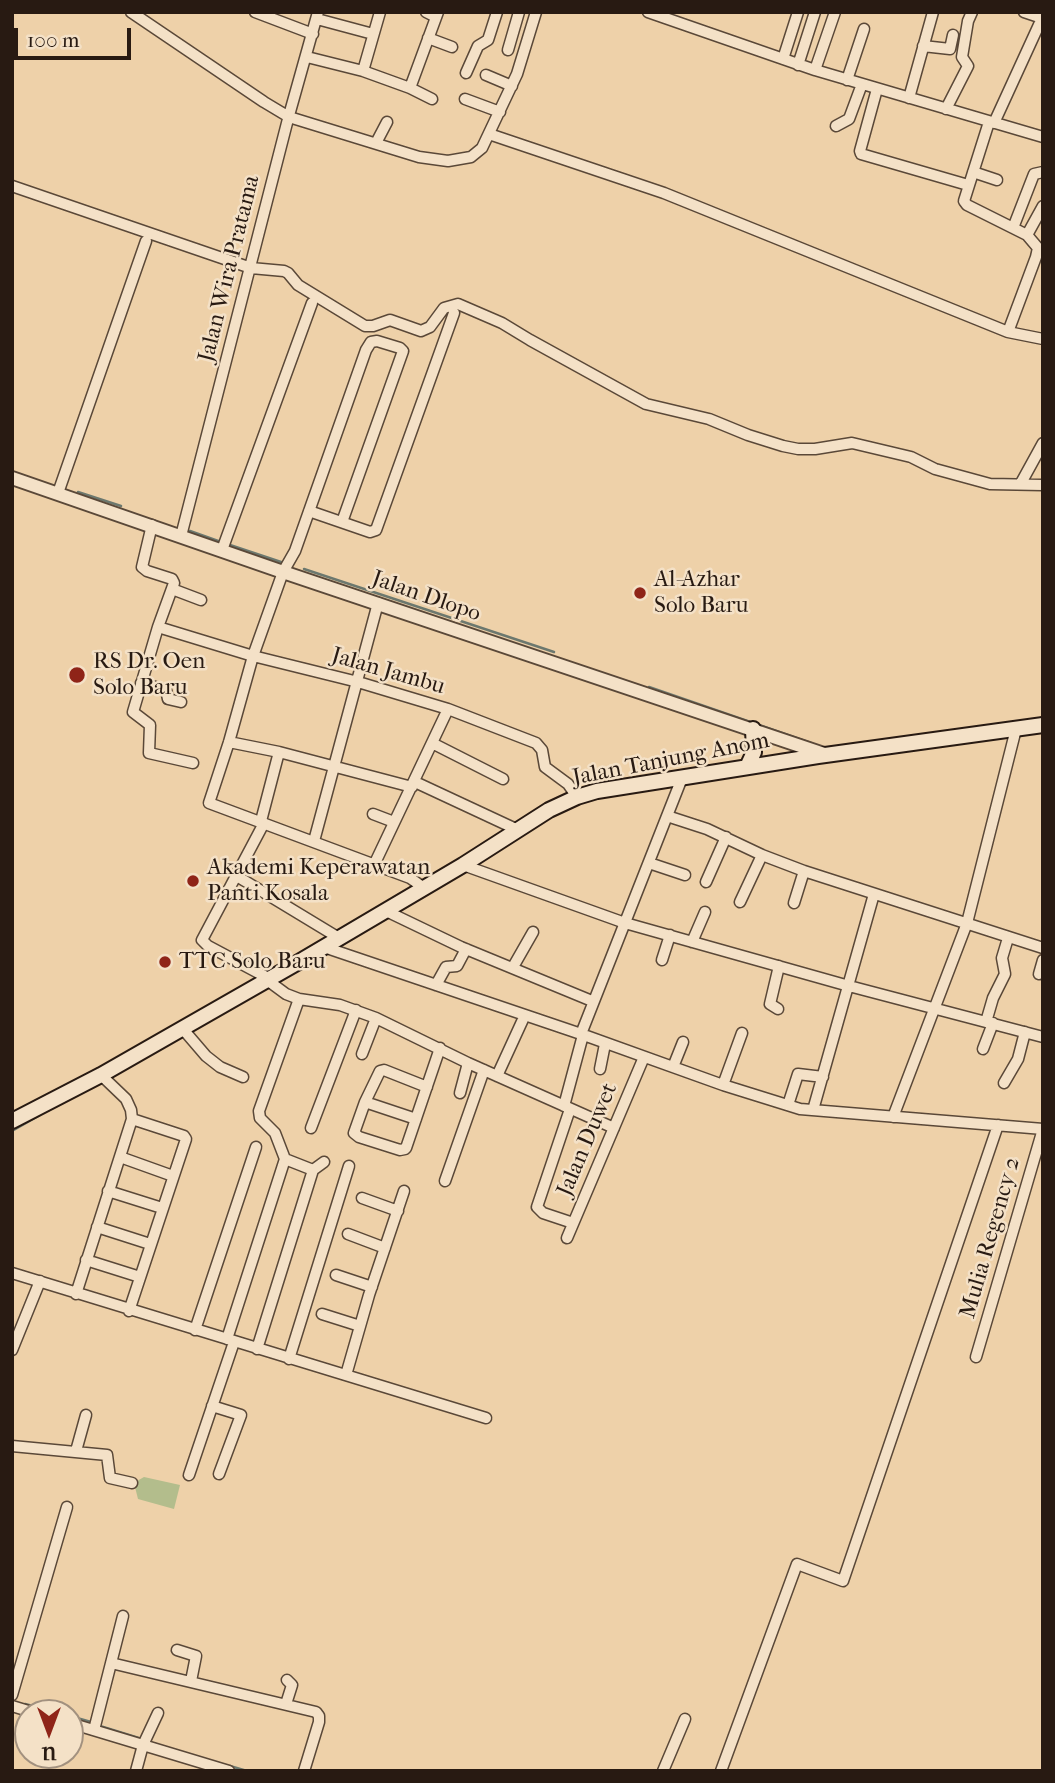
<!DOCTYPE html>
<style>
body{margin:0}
#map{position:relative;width:1055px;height:1783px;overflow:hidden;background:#eed1a9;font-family:"IM FELL French Canon",serif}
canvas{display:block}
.frame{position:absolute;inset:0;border:14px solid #281a12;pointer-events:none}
.north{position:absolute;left:14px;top:1699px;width:70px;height:70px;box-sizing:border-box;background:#f4e1c7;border:2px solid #a2917f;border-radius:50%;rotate:180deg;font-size:19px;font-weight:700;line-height:28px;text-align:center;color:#281a12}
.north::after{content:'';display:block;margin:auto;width:24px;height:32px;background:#8f2418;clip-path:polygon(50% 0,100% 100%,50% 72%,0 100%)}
.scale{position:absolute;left:14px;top:28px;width:117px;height:32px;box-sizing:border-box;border:4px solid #281a12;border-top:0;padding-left:9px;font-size:21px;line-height:24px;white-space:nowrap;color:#281a12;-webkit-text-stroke:5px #f4e1c7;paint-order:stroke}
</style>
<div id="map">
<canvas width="1055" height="1783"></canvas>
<div class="frame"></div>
<div class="north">U</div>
<div class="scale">100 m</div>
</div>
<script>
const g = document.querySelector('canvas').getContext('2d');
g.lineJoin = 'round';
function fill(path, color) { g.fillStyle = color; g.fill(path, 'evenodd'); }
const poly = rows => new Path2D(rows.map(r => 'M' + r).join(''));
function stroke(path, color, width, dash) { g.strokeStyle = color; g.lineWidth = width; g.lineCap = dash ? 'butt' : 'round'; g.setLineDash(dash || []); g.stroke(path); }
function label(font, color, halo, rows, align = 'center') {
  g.font = font + ' "IM FELL French Canon",serif'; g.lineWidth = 5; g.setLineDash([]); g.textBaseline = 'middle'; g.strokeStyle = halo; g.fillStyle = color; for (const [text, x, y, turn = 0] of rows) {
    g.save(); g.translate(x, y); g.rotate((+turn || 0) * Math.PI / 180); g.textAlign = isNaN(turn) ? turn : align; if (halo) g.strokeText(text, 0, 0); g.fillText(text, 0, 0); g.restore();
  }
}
fill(poly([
 [144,1477,180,1485,174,1509,138,1499,135,1487,137,1481]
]), '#b3bd8c');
stroke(poly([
 [78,492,121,506],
 [190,531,221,542],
 [227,544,284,563],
 [304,569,554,652],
 [649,687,811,743],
 [49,1110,63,1103],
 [12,1131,40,1115],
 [25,1704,60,1713],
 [70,1716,91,1722],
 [100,1726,142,1739],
 [230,1766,247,1771]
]), '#6c786e', 2.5);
const minor = poly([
 [131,12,264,102,289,117,419,157,448,161,471,157,482,148,517,74,536,12],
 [255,12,313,34],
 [380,12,363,71,410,88,438,12],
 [426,12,436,17],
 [648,12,815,70,1043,137],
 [1024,12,1042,18],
 [317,19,373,34],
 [428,38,452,47],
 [923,46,950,49,953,35],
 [508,50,519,12],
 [307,57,363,71],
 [783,59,798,12],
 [798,65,815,12],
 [815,70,835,12],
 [466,73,478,46,488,40,497,12],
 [486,75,512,86],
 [847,80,864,29],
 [410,88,432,99],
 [877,89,860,151,861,154,968,185],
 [909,98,933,12],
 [465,99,500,112],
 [946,109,968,66,962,57,968,21,972,12],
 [989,122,964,201,967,205,1027,235,1038,248,1036,257,1008,332,1043,339],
 [994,123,1043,16],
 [836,126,849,119,862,84],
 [489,134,664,193,1008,332],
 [376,143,387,122],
 [973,172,997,180],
 [12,186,251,268,284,271,288,273,298,285,365,326,373,326,390,320,421,331,430,327,444,308,458,304,502,323,530,340,646,404,709,419,748,435,783,446,798,449,815,449,852,443,911,457,935,469,990,484,1043,485],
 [1013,228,1034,174,1043,172],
 [1027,235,1043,206],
 [1021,483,1043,443],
 [58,493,146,241],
 [309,511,370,532,376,530,454,313],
 [342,522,403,351,400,348,377,341,371,342,366,350,295,551,283,572,253,656,229,742,209,803,410,878,424,888],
 [152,525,142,567,147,571,172,579,174,583,158,627,133,712,150,725,149,753,193,763],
 [181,536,288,119,318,12],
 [222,550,312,303],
 [172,589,201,600],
 [158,627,253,656,358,682,448,709,536,743,542,750,545,767,568,784,577,797],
 [141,683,166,690,168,699,181,702],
 [229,742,279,752,412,787],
 [432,743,503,779],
 [415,782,518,830],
 [373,814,394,822],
 [667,816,707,829,762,855,804,871,1043,948],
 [261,821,279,752],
 [264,823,202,940,208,946,270,979],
 [314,841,378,603],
 [649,863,685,875],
 [374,865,448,709],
 [463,865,625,923,849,986,1043,1037],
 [235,875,339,938],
 [706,882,726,837],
 [740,902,762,855],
 [794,903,804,871],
 [386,911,461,947,592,1001],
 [692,942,705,912],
 [324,947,581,1034,723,1085,800,1109,1043,1129],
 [662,960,670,935],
 [513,967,533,932],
 [1039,974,1043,960],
 [267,980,286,994,299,999,340,1005,376,1018,468,1063,614,1128],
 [436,985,446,967,457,966,466,949],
 [778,1009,770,1004,779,966],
 [986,1022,993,998,1005,974,1002,958,1008,938],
 [182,1028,206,1056,220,1067,243,1077],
 [581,1034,682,778],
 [983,1049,993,1023],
 [362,1054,376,1018],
 [673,1067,683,1042],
 [600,1069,605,1044],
 [497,1076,525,1015],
 [1004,1083,1018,1059,1025,1032],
 [723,1085,742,1033],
 [427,1087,384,1070,380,1071,365,1102,354,1133,359,1137,400,1150,405,1149,406,1148,440,1048],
 [460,1093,468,1063],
 [365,1102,416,1119],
 [788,1105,798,1074,823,1077],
 [564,1106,583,1035],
 [570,1109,537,1207,543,1213,573,1223],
 [813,1110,874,894],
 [893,1117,967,923,1016,729],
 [311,1128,356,1010],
 [120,1157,173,1176],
 [285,1159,313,1170,324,1162],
 [445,1181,484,1070],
 [108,1191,162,1208],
 [362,1198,398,1211],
 [97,1227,150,1244],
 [348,1234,385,1248],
 [567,1238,644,1057],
 [86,1260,140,1277],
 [12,1273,486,1418],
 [336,1275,372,1287],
 [76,1294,132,1119,131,1110,126,1099,101,1075],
 [129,1311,186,1139,184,1136,132,1119],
 [322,1314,360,1326],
 [195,1330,256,1147],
 [227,1339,285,1159,275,1133,260,1118,259,1111,299,999],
 [257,1349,313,1170],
 [12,1350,40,1281],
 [976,1357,1043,1129],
 [289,1359,349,1166],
 [346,1375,369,1295,404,1191],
 [212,1406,241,1415,219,1474],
 [12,1446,107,1455,110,1478,132,1483],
 [76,1451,86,1415],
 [189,1475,234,1342],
 [177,1650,196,1656,191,1681],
 [111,1663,316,1712,319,1716,319,1722,304,1771],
 [12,1695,67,1507],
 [286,1704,292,1685,287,1680],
 [12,1706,35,1713],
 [70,1723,229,1771],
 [94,1730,123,1616],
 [136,1771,143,1745,158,1713],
 [663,1771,685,1719],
 [721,1771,797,1564,843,1581,998,1125]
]);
const tertiary = poly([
 [12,478,283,572,827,755]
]);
const secondary = poly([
 [747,767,754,752,753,729],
 [12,1121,101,1075,297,963,463,865,549,810,577,797,597,791,818,756,1043,725]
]);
stroke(minor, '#5a4838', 13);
stroke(tertiary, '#5a4838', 16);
stroke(secondary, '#281a12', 18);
stroke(minor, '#f4e1c7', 10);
stroke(tertiary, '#f4e1c7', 12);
stroke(secondary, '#f4e1c7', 14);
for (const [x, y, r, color] of [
 [640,593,7,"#8f2418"],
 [77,675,9,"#8f2418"],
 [193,881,7,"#8f2418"],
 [165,962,7,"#8f2418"]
]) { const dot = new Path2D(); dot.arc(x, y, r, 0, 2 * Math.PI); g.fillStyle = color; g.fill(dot); stroke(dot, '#f4e1c7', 2.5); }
label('23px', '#281a12', '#f4e1c7', [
 ["Jalan Wira Pratama",230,269,-76],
 ["Jalan Dlopo",426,597,19],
 ["Jalan Jambu",388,672,16],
 ["Jalan Tanjung Anom",671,760,-11],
 ["Jalan Duwet",588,1140,-67],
 ["Mulia Regency 2",991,1238,-74]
]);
label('23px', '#281a12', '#f4e1c7', [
 ["Al-Azhar",654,580],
 ["Solo Baru",654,606],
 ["RS Dr. Oen",93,662],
 ["Solo Baru",93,688],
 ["Akademi Keperawatan",207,868],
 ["Panti Kosala",207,894],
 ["TTC Solo Baru",179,962]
], 'left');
</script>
